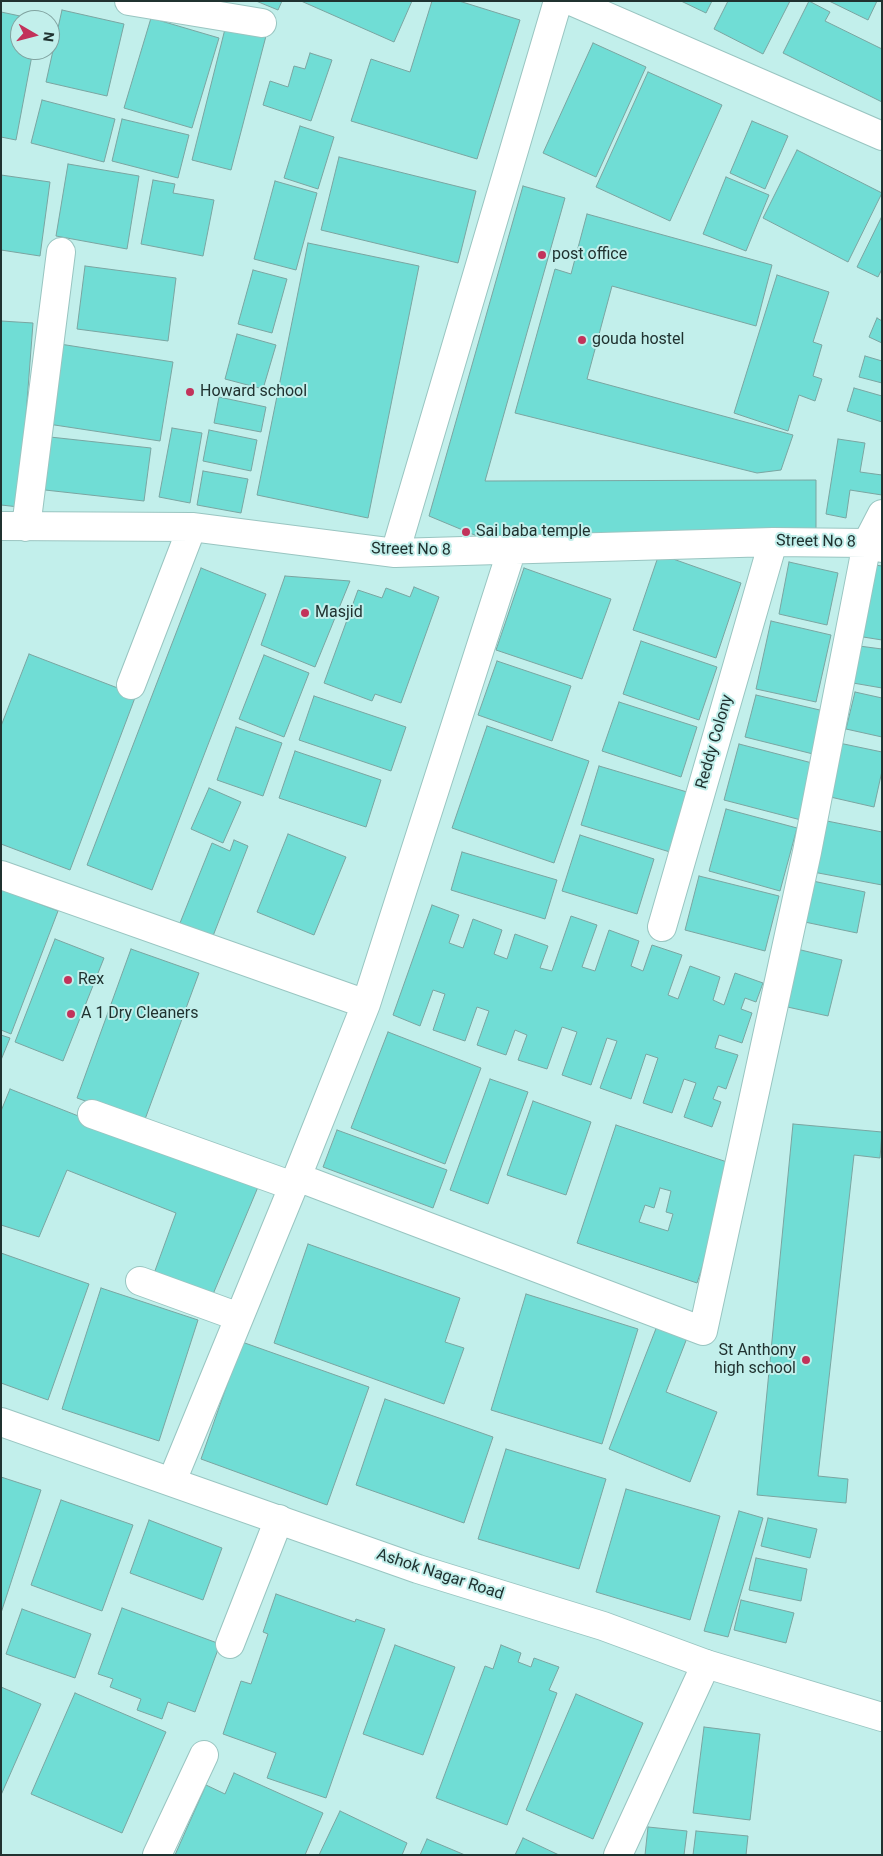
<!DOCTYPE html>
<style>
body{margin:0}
#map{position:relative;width:883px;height:1856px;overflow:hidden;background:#c2efeb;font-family:Roboto,sans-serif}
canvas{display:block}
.frame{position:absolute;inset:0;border:2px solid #203230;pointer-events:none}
.north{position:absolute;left:10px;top:10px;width:50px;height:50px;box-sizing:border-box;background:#c2efeb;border:1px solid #81a3a0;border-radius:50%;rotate:98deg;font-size:14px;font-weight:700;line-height:20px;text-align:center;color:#203230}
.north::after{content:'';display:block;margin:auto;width:18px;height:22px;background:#c2335b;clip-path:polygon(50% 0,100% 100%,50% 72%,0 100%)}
</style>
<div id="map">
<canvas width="883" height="1856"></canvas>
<div class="frame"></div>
<div class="north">N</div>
</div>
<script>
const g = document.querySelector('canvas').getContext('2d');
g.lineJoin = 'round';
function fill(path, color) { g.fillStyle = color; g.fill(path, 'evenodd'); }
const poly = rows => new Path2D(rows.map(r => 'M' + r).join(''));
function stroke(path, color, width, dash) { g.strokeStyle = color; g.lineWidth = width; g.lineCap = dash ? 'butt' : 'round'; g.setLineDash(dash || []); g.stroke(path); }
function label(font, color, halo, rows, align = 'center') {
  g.font = font + ' Roboto,sans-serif'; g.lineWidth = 4; g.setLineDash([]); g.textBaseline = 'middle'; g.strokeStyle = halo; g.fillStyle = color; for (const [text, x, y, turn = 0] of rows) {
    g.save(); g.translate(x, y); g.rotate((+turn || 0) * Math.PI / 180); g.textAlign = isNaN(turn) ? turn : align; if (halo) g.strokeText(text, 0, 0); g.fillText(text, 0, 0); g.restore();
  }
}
const building = poly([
 [256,1,282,1,278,10,256,1],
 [301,1,412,1,394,42,301,1],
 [432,1,459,1,520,20,477,159,351,121,371,59,410,72,432,1],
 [681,1,712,1,706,13,681,1],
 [728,1,790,1,763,54,714,29,728,1],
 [809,1,830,12,825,21,882,49,882,102,783,53,809,1],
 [829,1,877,1,868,20,829,1],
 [62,10,124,24,107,96,46,82,62,10],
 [1,12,39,20,20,20,20,50,33,50,16,140,1,137,1,12],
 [151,18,219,38,192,128,124,108,151,18],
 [226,25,266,36,231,170,192,160,226,25],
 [593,43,646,67,596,177,543,153,593,43],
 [310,53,332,60,311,121,263,105,270,81,288,87,294,66,305,69,310,53],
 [648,72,722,105,670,221,596,187,648,72],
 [42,100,115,119,104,162,31,143,42,100],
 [122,119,189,135,178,178,112,161,122,119],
 [752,121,788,136,765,189,730,173,752,121],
 [300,126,334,137,318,189,284,178,300,126],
 [797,150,882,193,848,262,763,218,797,150],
 [339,157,476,191,458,263,321,230,339,157],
 [68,164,139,176,127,249,56,236,68,164],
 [1,175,50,182,40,256,1,250,1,175],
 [726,177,769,195,746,251,703,234,726,177],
 [153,180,175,184,173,193,214,200,203,256,141,244,153,180],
 [275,181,317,193,296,270,254,259,275,181],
 [523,186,565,198,485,481,816,480,816,535,477,536,429,516,523,186],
 [587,214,772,265,756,326,612,286,587,379,793,435,781,470,757,473,515,413,555,269,571,274,587,214],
 [882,216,882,269,878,277,857,267,882,216],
 [308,243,419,266,368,518,257,495,308,243],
 [85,266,176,278,168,341,77,329,85,266],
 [253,270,287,279,272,333,238,324,253,270],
 [777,275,829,292,813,342,822,345,813,376,822,379,815,401,799,395,788,431,734,413,777,275],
 [877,318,882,321,882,343,869,337,877,318],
 [1,321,33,323,19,507,1,505,1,321],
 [237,334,276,345,263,389,225,379,237,334],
 [60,344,173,362,160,441,48,424,60,344],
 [865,356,882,361,882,383,859,377,865,356],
 [854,388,882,396,882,422,847,411,854,388],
 [219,397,266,407,261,432,214,423,219,397],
 [172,428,202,433,190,503,159,497,172,428],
 [209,430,257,440,251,471,203,461,209,430],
 [50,437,151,448,144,501,45,490,50,437],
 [838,439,865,443,860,472,882,475,882,495,850,490,846,518,826,514,838,439],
 [203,471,248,479,241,513,197,505,203,471],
 [659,554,741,583,716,658,633,630,659,554],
 [789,562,838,573,827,625,779,614,789,562],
 [868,564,882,566,882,640,857,636,868,564],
 [201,568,266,594,152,890,87,865,201,568],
 [524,568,611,599,582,679,496,650,524,568],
 [285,576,350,581,315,667,261,645,285,576],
 [414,587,439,597,401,703,375,694,372,701,324,683,358,590,382,598,386,588,410,597,414,587],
 [771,621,831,635,816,702,756,689,771,621],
 [641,641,717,667,699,720,623,694,641,641],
 [859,646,882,649,882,688,853,683,859,646],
 [29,654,136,695,70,870,1,844,1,726,29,654],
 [264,655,309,673,284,737,239,719,264,655],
 [497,661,571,686,552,741,478,715,497,661],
 [855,692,882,698,882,737,846,729,855,692],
 [756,695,824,711,813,754,745,737,756,695],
 [314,696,406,727,391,771,299,740,314,696],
 [619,702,697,727,681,777,602,751,619,702],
 [487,726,589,761,554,863,452,828,487,726],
 [236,727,282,743,263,796,217,780,236,727],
 [839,743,882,752,882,771,874,807,826,796,839,743],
 [739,744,816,764,801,820,724,800,739,744],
 [295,751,381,780,366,827,279,798,295,751],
 [599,766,687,792,670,852,581,825,599,766],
 [209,788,241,802,223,843,191,829,209,788],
 [726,809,797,828,780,891,709,871,726,809],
 [822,820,882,832,882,885,813,872,822,820],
 [288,834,346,857,314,935,257,912,288,834],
 [580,835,654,859,637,914,562,891,580,835],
 [234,840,248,846,213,936,180,923,212,843,230,851,234,840],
 [462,852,557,880,545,919,451,890,462,852],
 [699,876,779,896,765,951,685,930,699,876],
 [808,880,865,892,857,933,800,921,808,880],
 [1,889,58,911,11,1034,1,1030,1,889],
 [432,905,459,915,449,943,463,948,473,919,502,930,494,954,507,959,515,934,548,946,540,968,552,971,571,916,597,925,582,967,595,971,609,930,639,941,631,966,643,971,652,945,682,955,668,995,678,999,690,966,720,977,713,1000,724,1005,735,973,763,983,756,1002,745,998,741,1009,752,1013,742,1043,719,1035,715,1048,738,1055,726,1089,718,1086,713,1099,721,1102,712,1127,684,1117,696,1083,684,1079,672,1113,643,1103,658,1058,646,1054,631,1099,600,1088,617,1041,607,1038,591,1085,562,1075,577,1032,562,1027,547,1069,518,1060,527,1035,515,1030,506,1055,477,1045,489,1011,477,1007,465,1041,433,1030,445,994,433,990,420,1026,393,1015,432,905],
 [55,939,104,958,63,1061,15,1042,55,939],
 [131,949,199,973,144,1122,77,1098,131,949],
 [797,949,842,960,828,1016,783,1006,797,949],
 [388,1032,481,1068,445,1164,351,1128,388,1032],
 [1,1035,10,1038,1,1060,1,1035],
 [490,1079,528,1092,488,1204,450,1190,490,1079],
 [10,1089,258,1187,211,1299,152,1279,176,1213,67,1170,39,1237,1,1225,1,1111,10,1089],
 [533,1101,591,1122,566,1195,507,1175,533,1101],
 [793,1124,882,1132,880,1158,854,1155,818,1476,848,1479,846,1503,757,1495,793,1124],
 [616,1125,736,1165,697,1283,577,1243,616,1125],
 [660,1188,671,1191,666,1212,673,1214,668,1231,639,1222,645,1205,654,1208,660,1188],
 [337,1130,447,1170,433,1208,323,1167,337,1130],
 [308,1244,460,1298,445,1342,464,1348,444,1404,274,1343,308,1244],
 [1,1253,89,1284,48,1400,1,1383,1,1253],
 [101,1288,198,1320,159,1441,62,1409,101,1288],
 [526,1294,638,1329,602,1444,491,1410,526,1294],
 [657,1326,687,1338,666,1392,717,1412,690,1482,609,1449,657,1326],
 [242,1342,369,1387,327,1505,201,1459,242,1342],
 [385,1399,493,1437,464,1523,356,1485,385,1399],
 [506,1449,606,1479,579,1569,478,1539,506,1449],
 [1,1477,41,1490,1,1613,1,1477],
 [626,1489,720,1516,690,1620,596,1592,626,1489],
 [61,1500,133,1525,102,1611,31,1585,61,1500],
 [739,1511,763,1518,728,1637,704,1631,739,1511],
 [768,1518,817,1529,810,1558,761,1546,768,1518],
 [149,1520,222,1548,203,1600,130,1573,149,1520],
 [756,1558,807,1569,801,1601,749,1590,756,1558],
 [276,1594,355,1622,356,1619,385,1629,326,1798,267,1778,276,1753,223,1734,241,1681,251,1684,268,1634,263,1632,276,1594],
 [741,1600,794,1613,786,1643,734,1630,741,1600],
 [122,1608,220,1644,195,1712,168,1702,162,1719,137,1710,141,1699,110,1687,113,1679,98,1674,122,1608],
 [22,1609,91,1634,75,1678,6,1654,22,1609],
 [395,1645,455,1667,423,1755,363,1734,395,1645],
 [501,1645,521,1653,518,1662,531,1667,534,1658,559,1667,549,1690,557,1693,507,1825,436,1798,485,1666,493,1669,501,1645],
 [1,1687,41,1704,1,1795,1,1687],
 [75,1693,166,1732,122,1833,31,1794,75,1693],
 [576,1694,643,1723,593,1839,526,1810,576,1694],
 [704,1727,760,1734,750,1820,693,1813,704,1727],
 [234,1773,323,1813,305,1855,175,1855,206,1785,225,1794,234,1773],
 [340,1811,407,1843,402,1855,319,1855,340,1811],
 [648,1827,687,1831,684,1855,645,1855,648,1827],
 [696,1831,748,1836,746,1855,693,1855,696,1831],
 [523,1838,559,1855,515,1855,523,1838],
 [427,1839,465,1855,420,1855,427,1839]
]);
fill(building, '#70ddd5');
stroke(building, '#7aa5a1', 1);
const minor = poly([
 [129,1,262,23],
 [571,1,882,136],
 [1,526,192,527,395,553,773,542,867,543,882,548],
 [26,527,61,252],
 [395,553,558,1],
 [131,685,192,527],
 [1,875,366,1004],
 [662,927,773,542],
 [92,1114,293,1186],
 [297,1177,703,1331,807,852,867,543,882,514],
 [140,1281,239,1317],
 [172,1481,297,1177,366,1004,512,549],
 [230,1644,279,1519],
 [157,1855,204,1755],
 [618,1855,706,1664]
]);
const major = poly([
 [1,1422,418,1569,603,1626,706,1664,882,1717]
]);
stroke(minor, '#99c5c1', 30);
stroke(major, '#99c5c1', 30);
stroke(minor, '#fff', 28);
stroke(major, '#fff', 28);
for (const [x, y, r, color] of [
 [542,255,5,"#c2335b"],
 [582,340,5,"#c2335b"],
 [190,392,5,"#c2335b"],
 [466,532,5,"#c2335b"],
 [305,613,5,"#c2335b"],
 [68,980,5,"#c2335b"],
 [71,1014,5,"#c2335b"],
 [806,1360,5,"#c2335b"]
]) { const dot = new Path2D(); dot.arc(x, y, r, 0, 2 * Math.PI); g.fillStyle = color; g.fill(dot); stroke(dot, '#c2efeb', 2); }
label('16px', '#203230', '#c2efeb', [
 ["post office",552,255],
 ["gouda hostel",592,340],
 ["Howard school",200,392],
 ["Sai baba temple",476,532],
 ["Masjid",315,613],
 ["Rex",78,980],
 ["A 1 Dry Cleaners",81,1014],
 ["St Anthony",796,1351,"right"],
 ["high school",796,1369,"right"]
], 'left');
label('16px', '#203230', '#c2efeb', [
 ["Street No 8",816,542,1],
 ["Street No 8",411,550,1],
 ["Reddy Colony",715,742,-74],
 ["Ashok Nagar Road",440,1575,18]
]);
</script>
